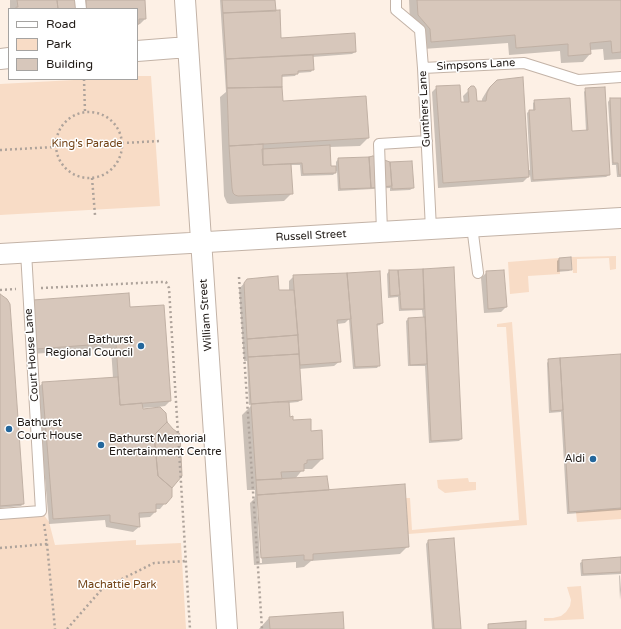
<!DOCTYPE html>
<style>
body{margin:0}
#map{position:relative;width:621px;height:629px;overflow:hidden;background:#fdf0e5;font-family:"Varela Round",sans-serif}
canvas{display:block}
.legend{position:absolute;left:8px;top:8px;width:130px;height:72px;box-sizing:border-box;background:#fff;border:1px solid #a5a3a1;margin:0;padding:5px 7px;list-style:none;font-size:12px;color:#1f1915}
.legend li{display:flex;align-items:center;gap:8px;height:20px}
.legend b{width:20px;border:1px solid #a5a3a1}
</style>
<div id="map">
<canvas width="621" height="629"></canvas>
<ul class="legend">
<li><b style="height:5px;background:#fff"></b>Road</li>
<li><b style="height:11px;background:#f8dcc6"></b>Park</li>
<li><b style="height:11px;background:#d7c7bb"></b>Building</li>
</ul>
</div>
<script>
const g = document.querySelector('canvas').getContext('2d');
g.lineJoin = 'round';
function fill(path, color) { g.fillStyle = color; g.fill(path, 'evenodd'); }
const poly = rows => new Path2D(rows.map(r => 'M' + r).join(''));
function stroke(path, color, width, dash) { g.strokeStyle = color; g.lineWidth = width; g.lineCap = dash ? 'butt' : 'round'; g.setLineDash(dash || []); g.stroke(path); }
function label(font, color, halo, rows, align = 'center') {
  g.font = font + ' "Varela Round",sans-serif'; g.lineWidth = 3; g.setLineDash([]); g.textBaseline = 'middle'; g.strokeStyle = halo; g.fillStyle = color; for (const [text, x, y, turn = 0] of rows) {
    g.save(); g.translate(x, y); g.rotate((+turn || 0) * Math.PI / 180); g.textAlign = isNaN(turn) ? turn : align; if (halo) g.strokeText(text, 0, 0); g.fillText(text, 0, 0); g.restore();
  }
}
fill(poly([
 [137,76,151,76,160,206,0,215,0,84,92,79,137,79],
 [616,256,616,269,610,270,609,258,577,259,577,273,573,273,571,257],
 [559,258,560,274,528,276,529,292,510,294,508,262],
 [512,322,527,525,408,534,406,498,410,498,412,530,519,520,506,327,497,327,497,324],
 [468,478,469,482,476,482,476,490,445,493,438,488,437,480],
 [621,508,621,519,577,522,576,512],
 [41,511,49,522,55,545,136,540,136,545,181,543,186,629,0,629,0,514],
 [581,586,584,619,544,621,544,618,553,618,561,616,566,612,570,606,571,600,567,587]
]), '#f8dcc6');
fill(poly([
 [10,0,76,0,76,9,10,9],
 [81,0,144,0,145,19,140,24,137,25,137,9,81,9],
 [220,0,274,0,280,39,355,52,352,54,312,57,313,69,311,72,297,73,295,76,281,77,282,102,368,138,360,146,329,147,330,167,336,167,336,162,338,159,413,188,410,190,390,191,390,188,338,191,337,171,333,175,301,176,300,165,290,165,292,193,284,201,230,204,227,203,224,196,220,97,226,92],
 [409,0,621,0,621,59,604,60,603,49,590,50,590,54,583,62,561,63,560,51,509,55,508,43,423,49,422,37,410,23],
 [494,83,528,170,530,170,527,113,529,111,533,111,533,103,535,101,571,132,586,131,584,92,586,89,609,175,606,177,531,182,530,175,523,182,438,188,432,92,437,87,460,104,464,103,463,96,472,87,476,102,482,102,482,99,488,89],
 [610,99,621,99,621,177,617,177,616,165,612,165,608,102],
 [571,258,571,269,569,271,557,272,557,261,559,259],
 [453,268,461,439,459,441,429,443,425,366,408,366,406,321,408,319,423,318,422,310,399,311,398,297,388,298,387,274,389,271],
 [487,272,506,307,501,312,484,313,481,278],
 [294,276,382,323,380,325,376,326,379,365,377,368,353,369,349,319,345,323,337,324,340,361,334,366,299,369,301,400,298,402,288,403,289,418,292,421,310,432,322,459,312,469,303,469,295,479,328,491,408,546,400,554,311,561,304,567,296,568,296,562,254,565,250,503,255,498,255,490,247,490,242,415,253,404,249,405,247,361,244,361,239,289,247,280,278,292,289,291,289,281],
 [257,501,259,501,262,563,260,563],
 [0,296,23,504,21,506,0,508],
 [28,306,130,309,170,401,165,406,158,407,165,414,171,488,165,503,160,509,155,509,155,512,150,517,138,518,139,527,133,532,106,527,105,520,49,524,37,388,43,383,113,378,111,348,32,354],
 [157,407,157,408,142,410,141,408],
 [621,355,621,510,567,514,561,412,549,413,547,363,549,360],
 [453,539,460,629,432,629,426,544,428,541],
 [621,558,621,574,581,576,580,563,583,561],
 [620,575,621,590,620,600,619,576],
 [269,618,343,629,259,629]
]), '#0003');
const building = poly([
 [17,0,57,0,58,9,16,9,16,7,18,7,17,0],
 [57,0,77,0,77,9,58,9,57,0],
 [86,0,145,0,146,19,139,19,139,24,137,24,137,9,86,9,86,0],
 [222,0,275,0,276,11,223,13,222,0],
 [417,0,621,0,621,52,612,53,611,41,590,43,591,54,568,56,568,44,516,48,515,35,431,42,430,29,418,15,417,0],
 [280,10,281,38,355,33,356,52,226,59,223,13,280,10],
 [313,55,314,70,298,71,298,74,282,75,282,87,227,88,226,59,313,55],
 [523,77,529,177,443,183,436,86,460,85,461,102,469,102,468,89,471,86,474,86,476,89,477,101,486,101,487,93,490,87,497,80,523,77],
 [282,87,283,101,366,96,369,138,229,146,227,88,282,87],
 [605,87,610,175,533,180,529,110,535,110,534,100,570,98,572,131,588,130,585,88,605,87],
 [610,98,621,98,621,175,619,175,618,163,613,163,610,98],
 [263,144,263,165,291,164,293,194,238,196,235,195,233,193,232,188,229,146,263,144],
 [330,145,331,166,336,166,336,173,303,174,302,163,263,165,262,149,330,145],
 [373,156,390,162,392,186,371,188,369,157,373,156],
 [369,157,371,188,340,189,338,158,369,157],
 [412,161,414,188,392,189,390,162,412,161],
 [571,257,572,270,559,270,559,258,571,257],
 [454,267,462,439,431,441,423,269,454,267],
 [423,269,424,309,401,309,398,270,423,269],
 [389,270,398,270,400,295,390,296,389,270],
 [504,270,507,307,488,309,486,271,504,270],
 [380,271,383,323,377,324,380,366,355,367,347,273,380,271],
 [347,273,351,319,337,320,341,362,300,365,293,275,347,273],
 [278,276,279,290,294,290,298,335,247,339,244,283,247,279,278,276],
 [129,293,130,307,164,305,171,401,120,405,116,343,36,349,33,300,129,293],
 [0,294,7,299,10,304,24,504,0,506,0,294],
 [425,317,427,364,410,365,408,318,425,317],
 [298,335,299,354,248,357,247,339,298,335],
 [299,354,302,400,251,404,248,357,299,354],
 [621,354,621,508,569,512,560,358,621,354],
 [560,358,563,410,551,411,548,359,560,358],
 [118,377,120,405,142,403,143,409,160,407,166,413,167,422,154,435,158,476,172,488,172,497,166,504,156,504,156,512,139,513,140,527,110,522,110,515,53,519,42,382,118,377],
 [278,402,289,402,290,417,293,416,293,420,311,419,311,431,322,430,323,459,307,460,307,463,304,464,304,471,281,472,282,479,256,480,251,404,278,402],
 [167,422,173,429,180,434,182,476,172,488,158,476,154,435,167,422],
 [327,476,329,490,257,495,256,480,327,476],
 [405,484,409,547,313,554,313,560,304,560,304,555,261,558,257,495,405,484],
 [454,538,461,629,434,629,428,540,454,538],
 [621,557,621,572,583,574,582,560,621,557],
 [343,612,344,629,270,629,269,617,343,612],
 [526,621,526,629,488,629,488,624,526,621]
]);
fill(building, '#d7c7bb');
stroke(building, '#c0b0a4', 1);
const lane = poly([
 [80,0,81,9],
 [396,0,396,10,420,30,423,68,431,229],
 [423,68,524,63,578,80,621,77],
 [472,226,478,273],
 [382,232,379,144,427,141],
 [0,514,41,511,26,252]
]);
const street = poly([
 [185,0,227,629],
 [137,51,188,47],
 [0,59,9,58],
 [0,254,621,218]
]);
stroke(lane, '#c3b3a7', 12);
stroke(street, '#c3b3a7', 22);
stroke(poly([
 [84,79,85,112],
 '56 145a33 33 0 1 1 66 0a33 33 0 1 1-66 0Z',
 [122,143,161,141],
 [0,150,55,147],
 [92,178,95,215],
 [239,277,262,629],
 [41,288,160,282,166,282,169,288,190,629],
 [0,290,16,289],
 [44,524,47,544,55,629],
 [0,548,47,544],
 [67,629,102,589,154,563,186,561]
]), '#aea39b', 2.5, [2, 3]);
stroke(lane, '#fff', 10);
stroke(street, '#fff', 20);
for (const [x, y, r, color] of [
 [141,346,4,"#24679c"],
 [9,429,4,"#24679c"],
 [101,445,4,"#24679c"],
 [593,459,4,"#24679c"]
]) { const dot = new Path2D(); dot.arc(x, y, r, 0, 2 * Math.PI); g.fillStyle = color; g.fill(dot); stroke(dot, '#fff', 1.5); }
label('11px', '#1f1915', '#fff', [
 ["Simpsons Lane",476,65,-3],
 ["Gunthers Lane",425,109,-93],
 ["Russell Street",311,236,-3],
 ["William Street",206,315,-94],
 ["Court House Lane",32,355,-94]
]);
label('11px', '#724317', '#fff', [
 ["King's Parade",87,144],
 ["Machattie Park",117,585]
]);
label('11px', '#1f1915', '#fff', [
 ["Bathurst",133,340],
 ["Regional Council",133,353],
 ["Bathurst",17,423,"left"],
 ["Court House",17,436,"left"],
 ["Bathurst Memorial",109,439,"left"],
 ["Entertainment Centre",109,452,"left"],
 ["Aldi",585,459]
], 'right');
</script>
